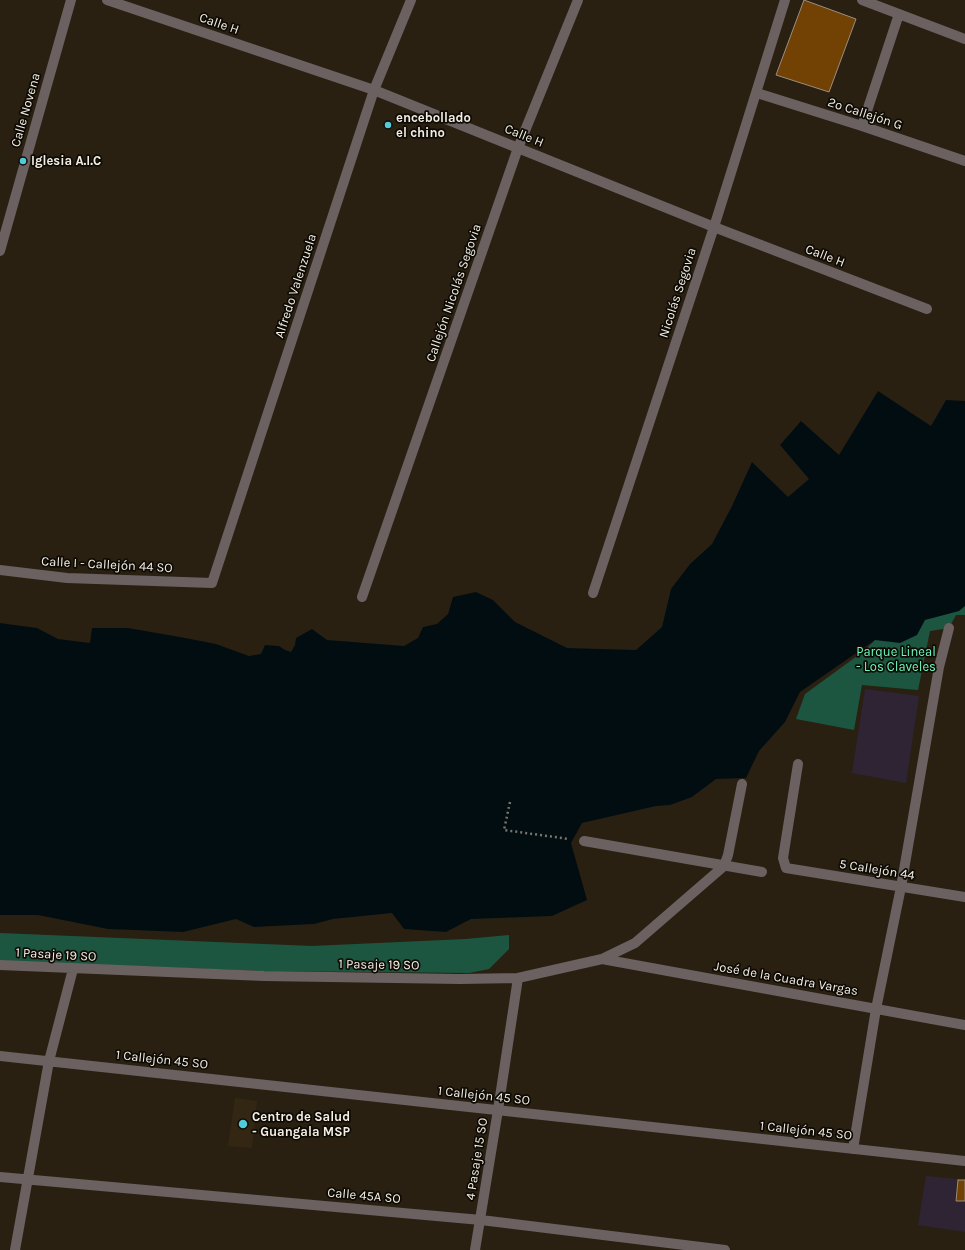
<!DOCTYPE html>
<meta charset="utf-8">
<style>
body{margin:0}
canvas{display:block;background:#292012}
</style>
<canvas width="965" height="1250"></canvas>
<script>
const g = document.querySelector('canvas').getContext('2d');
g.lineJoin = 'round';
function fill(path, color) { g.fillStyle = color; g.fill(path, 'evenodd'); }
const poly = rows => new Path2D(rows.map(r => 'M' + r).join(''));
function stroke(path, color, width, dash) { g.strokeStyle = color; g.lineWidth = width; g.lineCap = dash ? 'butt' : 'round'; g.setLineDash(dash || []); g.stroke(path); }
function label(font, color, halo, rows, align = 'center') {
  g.font = font + ' Karla,sans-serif'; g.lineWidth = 3.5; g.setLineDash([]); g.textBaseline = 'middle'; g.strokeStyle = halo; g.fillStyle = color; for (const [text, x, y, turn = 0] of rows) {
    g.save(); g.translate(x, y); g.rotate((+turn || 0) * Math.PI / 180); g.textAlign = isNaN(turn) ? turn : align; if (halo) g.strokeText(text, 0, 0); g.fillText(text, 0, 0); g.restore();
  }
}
fill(poly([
 [235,1098,257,1101,252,1148,228,1146]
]), '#332713');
fill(poly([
 [865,689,919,696,906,783,852,773],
 [926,1176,957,1179,955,1201,965,1202,965,1232,918,1225]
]), '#2f2433');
fill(poly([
 [965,574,965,615,956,615,949,628,930,631,918,690,862,685,854,730,796,719,805,694,864,651,886,629],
 [0,933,312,946,466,939,509,935,509,949,489,969,469,973,262,971,0,961]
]), '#1c5640');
fill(poly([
 [878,391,931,426,946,400,965,401,965,606,959,611,925,620,917,635,900,643,875,640,800,692,785,722,759,751,746,778,716,779,692,797,670,805,656,806,582,823,571,843,587,900,552,916,471,919,446,932,404,929,392,913,333,919,314,924,254,927,236,919,183,932,108,929,38,915,0,915,0,623,37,628,58,639,90,643,92,628,128,628,180,637,216,644,249,656,261,654,265,645,279,646,285,650,291,652,295,645,296,638,312,629,327,640,404,646,418,638,423,627,437,624,448,614,453,597,476,592,493,600,515,622,567,648,636,650,662,627,671,589,690,564,712,544,732,506,752,462,788,497,809,479,780,445,801,421,839,455]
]), '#020d12');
const building = poly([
 [804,0,856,19,829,92,776,75,804,0],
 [958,1180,965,1180,965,1201,956,1201,958,1180]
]);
fill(building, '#714204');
stroke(building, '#9c8d7f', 1);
stroke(poly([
 [510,802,504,830,569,839]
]), '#7c7468', 2.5, [2, 3]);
stroke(poly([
 [107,0,374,90,714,227,927,309],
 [862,0,965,39],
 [757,93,862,126,965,161],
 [862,126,899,14],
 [0,251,71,0],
 [0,570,67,578,212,583,374,90,411,0],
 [593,593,714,227,785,0],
 [362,597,518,148,578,0],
 [798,764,783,858,786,868,965,897],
 [584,841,762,872],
 [602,959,965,1025],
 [0,965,264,976,460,979,518,978,602,959,635,943,724,866,728,855,742,784],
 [0,1056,965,1161],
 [853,1149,876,1009,901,887,939,667,949,628],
 [0,1177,481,1220,725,1250],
 [15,1250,49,1061,73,969],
 [475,1250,498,1110,518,978]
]), '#6b6161', 10);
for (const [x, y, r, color] of [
 [388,125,4,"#52cbd8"],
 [23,161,4,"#52cbd8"],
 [243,1124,5,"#52cbd8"]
]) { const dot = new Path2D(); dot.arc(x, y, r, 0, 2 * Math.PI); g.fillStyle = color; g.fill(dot); stroke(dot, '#0e0b05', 1.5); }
label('13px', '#f4eee5', '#0e0b05', [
 ["Calle H",219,24,19],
 ["Calle Novena",26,110,-74],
 ["2º Callejón G",865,114,18],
 ["Calle H",524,136,22],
 ["Calle H",825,256,21],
 ["Alfredo Valenzuela",296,286,-72],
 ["Callejón Nicolás Segovia",454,293,-71],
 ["Nicolás Segovia",678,293,-72],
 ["Calle I - Callejón 44 SO",107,565,3],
 ["5 Callejón 44",877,870,9],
 ["1 Pasaje 19 SO",56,955,3],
 ["1 Pasaje 19 SO",379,965,1],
 ["José de la Cuadra Vargas",786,979,10],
 ["1 Callejón 45 SO",162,1060,6],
 ["1 Callejón 45 SO",484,1096,6],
 ["1 Callejón 45 SO",806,1131,6],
 ["4 Pasaje 15 SO",477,1159,-81],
 ["Calle 45A SO",364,1196,5]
]);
label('bold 13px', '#f4eee5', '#0e0b05', [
 ["encebollado",396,118],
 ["el chino",396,133],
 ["Iglesia A.I.C",31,161],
 ["Centro de Salud",252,1117],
 ["- Guangala MSP",252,1132]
], 'left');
label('13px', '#6cf9c1', '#0e0b05', [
 ["Parque Lineal",896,652],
 ["- Los Claveles",896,667]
]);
</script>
